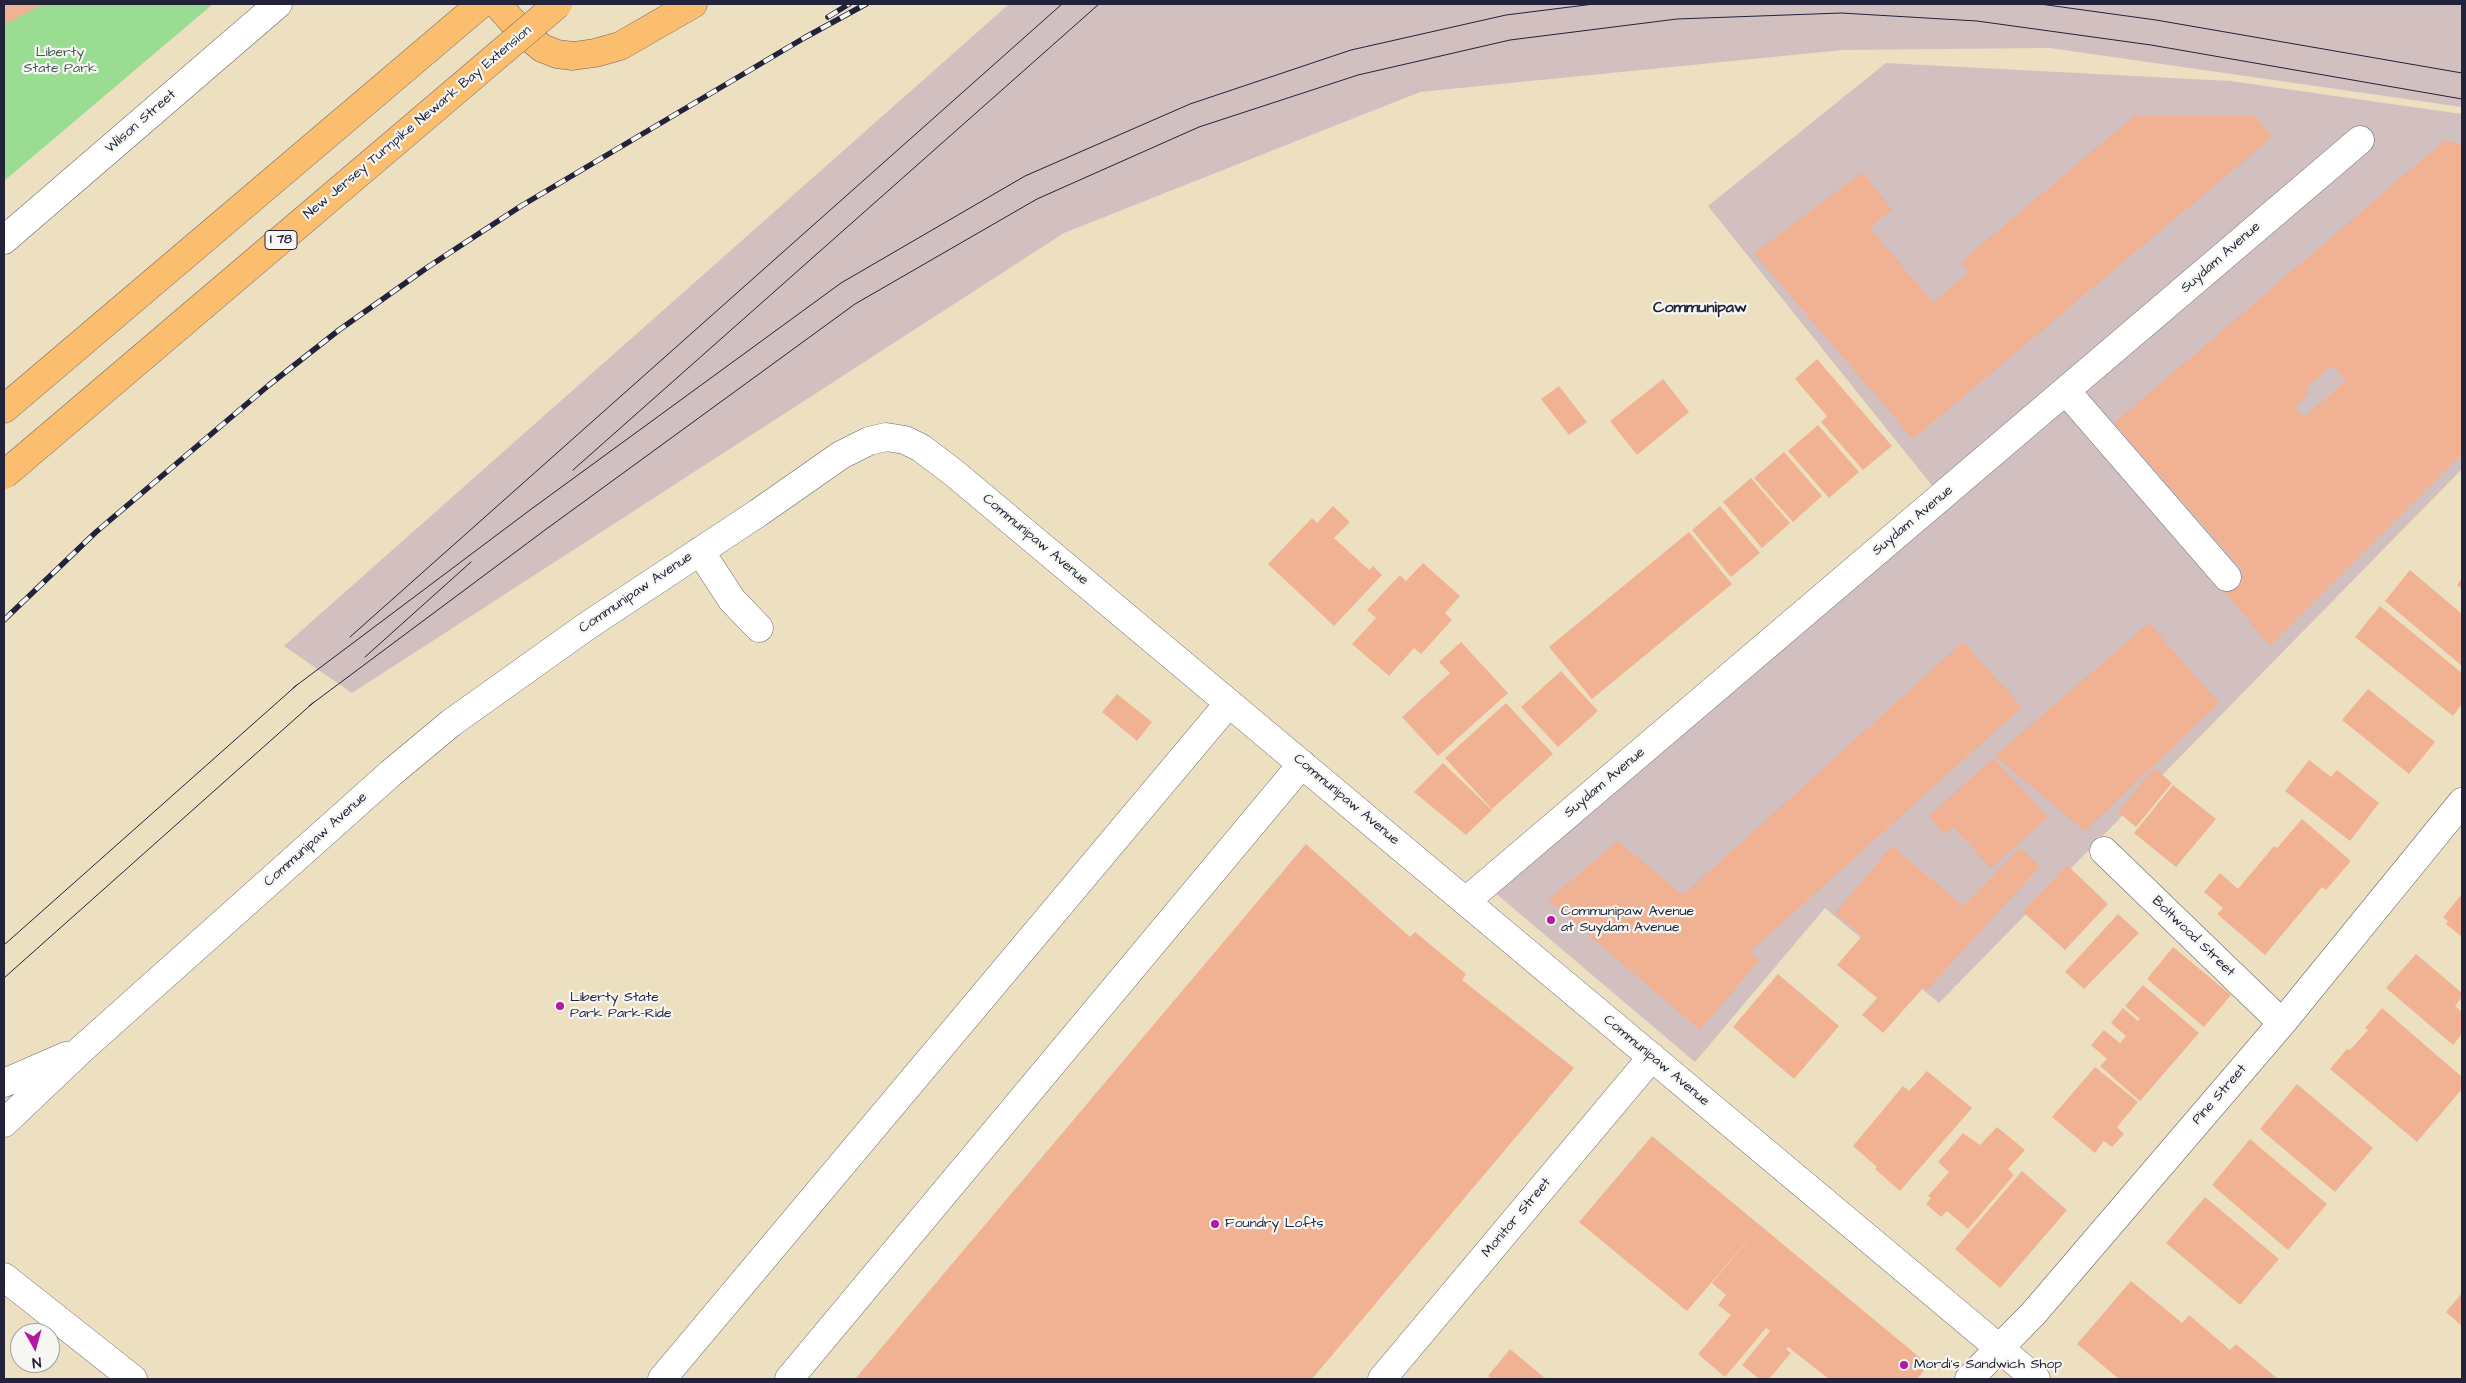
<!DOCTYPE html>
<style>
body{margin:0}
#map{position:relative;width:2466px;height:1383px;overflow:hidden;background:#ede0c0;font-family:"Architects Daughter",sans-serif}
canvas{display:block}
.frame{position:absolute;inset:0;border:5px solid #22223b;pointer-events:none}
.north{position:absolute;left:10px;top:1323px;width:50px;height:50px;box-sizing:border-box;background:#f6f6f2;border:1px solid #a1a1a9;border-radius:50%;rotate:173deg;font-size:14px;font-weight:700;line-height:20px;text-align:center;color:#22223b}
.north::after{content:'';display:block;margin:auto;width:18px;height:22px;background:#b5179e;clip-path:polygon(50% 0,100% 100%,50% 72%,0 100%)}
</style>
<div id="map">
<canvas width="2466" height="1383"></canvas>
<div class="frame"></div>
<div class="north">N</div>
</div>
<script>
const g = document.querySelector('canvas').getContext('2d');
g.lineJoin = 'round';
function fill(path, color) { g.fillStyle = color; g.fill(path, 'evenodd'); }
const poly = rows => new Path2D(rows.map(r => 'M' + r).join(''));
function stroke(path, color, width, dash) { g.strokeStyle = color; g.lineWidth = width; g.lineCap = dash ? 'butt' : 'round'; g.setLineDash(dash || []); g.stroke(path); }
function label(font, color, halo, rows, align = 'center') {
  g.font = font + ' "Architects Daughter",sans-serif'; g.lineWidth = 4.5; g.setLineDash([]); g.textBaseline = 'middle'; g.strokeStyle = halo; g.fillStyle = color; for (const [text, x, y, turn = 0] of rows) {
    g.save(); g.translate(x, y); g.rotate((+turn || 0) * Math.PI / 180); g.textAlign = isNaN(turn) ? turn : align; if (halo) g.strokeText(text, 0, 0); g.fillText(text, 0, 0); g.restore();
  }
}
fill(poly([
 [1009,4,2462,4,2462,107,2050,48,1843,50,1420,92,1064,233,352,693,284,646],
 [1886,63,2230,81,2462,114,2462,469,1939,1003,1825,908,1695,1062,1493,891,1942,498,1708,206]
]), '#d2bfc0');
fill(poly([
 [4,4,213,4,4,181]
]), '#9bdc93');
fill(poly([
 [4,4,43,4,4,25],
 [2254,115,2272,137,1913,439,1754,253,1862,172,1892,209,1870,228,1933,302,1969,272,1961,262,2134,116],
 [2444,141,2462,144,2462,454,2270,646,2223,590,2244,572,2114,423],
 [2332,365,2346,381,2304,417,2295,406,2310,393,2306,388],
 [1817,359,1892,446,1863,470,1821,422,1827,416,1795,379],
 [1663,379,1689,412,1637,455,1610,421],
 [1559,386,1587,422,1569,435,1541,399],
 [1818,425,1859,472,1829,498,1788,451],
 [1784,452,1822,496,1793,522,1754,478],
 [1751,478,1790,523,1762,548,1723,502],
 [1333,506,1350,522,1334,538,1369,570,1373,566,1382,575,1334,626,1268,564,1312,518,1317,523],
 [1720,506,1760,553,1731,577,1692,530],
 [1689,532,1732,584,1592,699,1549,647],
 [1423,563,1460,596,1445,613,1452,620,1421,654,1414,648,1389,676,1352,644,1376,618,1367,610,1400,575,1406,581],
 [2410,570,2462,614,2462,666,2385,601],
 [2462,578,2462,589,2457,585],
 [2380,606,2462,673,2462,704,2453,716,2355,637],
 [2149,623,2219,703,2085,831,1995,756],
 [1461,642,1508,693,1438,756,1402,717,1450,673,1439,662],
 [1963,642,2022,707,1750,952,1760,960,1700,1030,1548,900,1618,841,1683,895],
 [1561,671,1598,711,1558,747,1521,707],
 [2368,689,2435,742,2409,774,2342,720],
 [1117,694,1152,722,1137,741,1102,712],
 [1506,703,1553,754,1492,809,1445,758],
 [1993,758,2048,817,1991,868,1953,827,1945,835,1929,816],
 [2309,760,2331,777,2337,770,2379,803,2350,841,2285,791],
 [1443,763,1492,810,1466,835,1414,792],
 [2154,768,2172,783,2136,827,2118,812],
 [2173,785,2216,819,2176,867,2134,833],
 [2302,819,2351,861,2326,890,2322,887,2265,955,2217,914,2223,908,2204,892,2220,873,2238,889,2274,846,2277,848],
 [1306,844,1410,937,1415,932,1466,974,1462,980,1574,1068,1312,1379,855,1379],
 [1892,846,1963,906,2020,848,2040,866,1926,991,1923,988,1883,1033,1862,1015,1877,998,1837,965,1862,936,1835,913],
 [2067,865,2108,904,2065,950,2023,912],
 [2462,894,2462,937,2446,924,2448,921,2443,917],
 [2118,914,2139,933,2084,989,2065,972],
 [2173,947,2231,995,2204,1027,2147,979],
 [2416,954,2462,993,2462,997,2455,1006,2462,1012,2462,1034,2453,1045,2386,988],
 [1778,974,1839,1026,1794,1079,1733,1027],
 [2143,985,2199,1033,2140,1101,2100,1066,2107,1059,2091,1045,2104,1030,2120,1043,2126,1036,2111,1023,2123,1008,2138,1021,2140,1019,2125,1006],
 [2382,1008,2462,1077,2462,1089,2417,1142,2330,1069,2347,1049,2350,1050,2368,1030,2365,1028],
 [2095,1067,2138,1102,2117,1127,2124,1134,2112,1147,2104,1141,2095,1153,2052,1117],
 [1927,1071,1972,1108,1900,1191,1875,1169,1877,1167,1853,1146,1903,1086,1909,1091],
 [2297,1084,2373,1148,2335,1192,2260,1129],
 [1997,1127,2025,1150,2008,1169,2014,1175,1968,1229,1947,1211,1941,1217,1926,1204,1931,1198,1928,1196,1949,1172,1938,1162,1963,1133,1980,1145],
 [1652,1136,1929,1365,1917,1379,1829,1379,1788,1347,1786,1349,1791,1353,1769,1379,1759,1379,1742,1365,1770,1331,1766,1328,1725,1377,1698,1354,1731,1315,1718,1305,1726,1295,1712,1283,1759,1227,1687,1311,1579,1222],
 [2250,1139,2327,1204,2288,1250,2212,1185],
 [2022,1171,2067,1210,2000,1288,1955,1249],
 [2205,1197,2279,1259,2240,1305,2166,1243],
 [2131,1281,2182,1323,2189,1315,2230,1350,2236,1344,2278,1379,2119,1379,2077,1344],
 [2462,1293,2462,1326,2446,1312],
 [1510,1349,1546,1379,1492,1379,1488,1376]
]), '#f1b294');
const minor = poly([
 [4,240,278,4],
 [2066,391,2227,577],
 [700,551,732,600,759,628],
 [2104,851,2282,1023],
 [1466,901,2360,140],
 [4,1083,66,1056],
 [4,1123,83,1048,391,773,451,723,587,626,758,513,841,455,869,441,886,437,905,440,921,448,954,473,2036,1379],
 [4,1277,133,1379],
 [662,1379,1229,703],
 [789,1379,1302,764],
 [1382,1379,1652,1057],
 [1969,1379,2033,1314,2282,1023,2462,802]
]);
const highway = poly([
 [497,4,519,29,542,48,557,54,573,56,595,53,620,46,693,4],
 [4,409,481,4]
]);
stroke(minor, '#69646a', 29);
stroke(highway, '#69646a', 29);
stroke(minor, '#fff', 28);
stroke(highway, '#fbbd6e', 28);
stroke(poly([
 [2040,4,2156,20,2462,73],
 [573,470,1099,4],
 [350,637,1062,4],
 [365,657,471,562],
 [293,688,530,510,841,283,1025,176,1190,104,1351,50,1506,15,1594,4],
 [309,706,545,530,855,304,1037,199,1199,127,1358,75,1510,40,1677,19,1841,13,1977,21,2151,45,2462,99],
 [4,945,298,684],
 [4,978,314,702]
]), '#22223b', 1);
const rail = poly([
 [828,17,849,4],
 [4,620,96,532,269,385,339,330,428,267,521,206,804,38,866,4]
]);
stroke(rail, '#22223b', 5.5);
stroke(rail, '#f6f6f2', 4, [11]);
const highwayBridge = poly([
 [4,475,558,4]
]);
stroke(highwayBridge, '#69646a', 29, []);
stroke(highwayBridge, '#fbbd6e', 28);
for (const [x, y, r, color] of [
 [1551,920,5,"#b5179e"],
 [560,1006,5,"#b5179e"],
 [1215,1224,5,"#b5179e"],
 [1904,1365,5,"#b5179e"]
]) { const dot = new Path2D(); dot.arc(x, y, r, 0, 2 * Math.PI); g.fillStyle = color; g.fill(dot); stroke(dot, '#f6f6f2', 2); }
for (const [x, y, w] of [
 [281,240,32]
]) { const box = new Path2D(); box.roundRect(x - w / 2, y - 9.5, w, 19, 4); g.fillStyle = '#f6f6f2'; g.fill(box); stroke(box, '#22223b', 1); }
label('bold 12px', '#22223b', null, [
 ["I 78",281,240]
]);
label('14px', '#465a55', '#f6f6f2', [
 ["Liberty",60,53],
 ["State Park",60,69]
]);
label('14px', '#22223b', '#f6f6f2', [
 ["Wilson Street",141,122,-41],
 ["New Jersey Turnpike Newark Bay Extension",418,123,-40],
 ["Suydam Avenue",2221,258,-41],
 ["Suydam Avenue",1913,521,-40],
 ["Communipaw Avenue",1035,540,40],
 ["Communipaw Avenue",636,593,-34],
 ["Suydam Avenue",1605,783,-40],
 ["Communipaw Avenue",1346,800,40],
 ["Communipaw Avenue",316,840,-42],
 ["Boltwood Street",2193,937,44],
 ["Communipaw Avenue",1656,1061,40],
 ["Pine Street",2220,1095,-49],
 ["Monitor Street",1517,1218,-50]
]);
label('14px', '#22223b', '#f6f6f2', [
 ["Communipaw Avenue",1561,912],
 ["at Suydam Avenue",1561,928],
 ["Liberty State",570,998],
 ["Park Park-Ride",570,1014],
 ["Foundry Lofts",1225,1224],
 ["Mordi's Sandwich Shop",1914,1365]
], 'left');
label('bold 16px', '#22223b', '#f6f6f2', [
 ["Communipaw",1700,309]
]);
</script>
